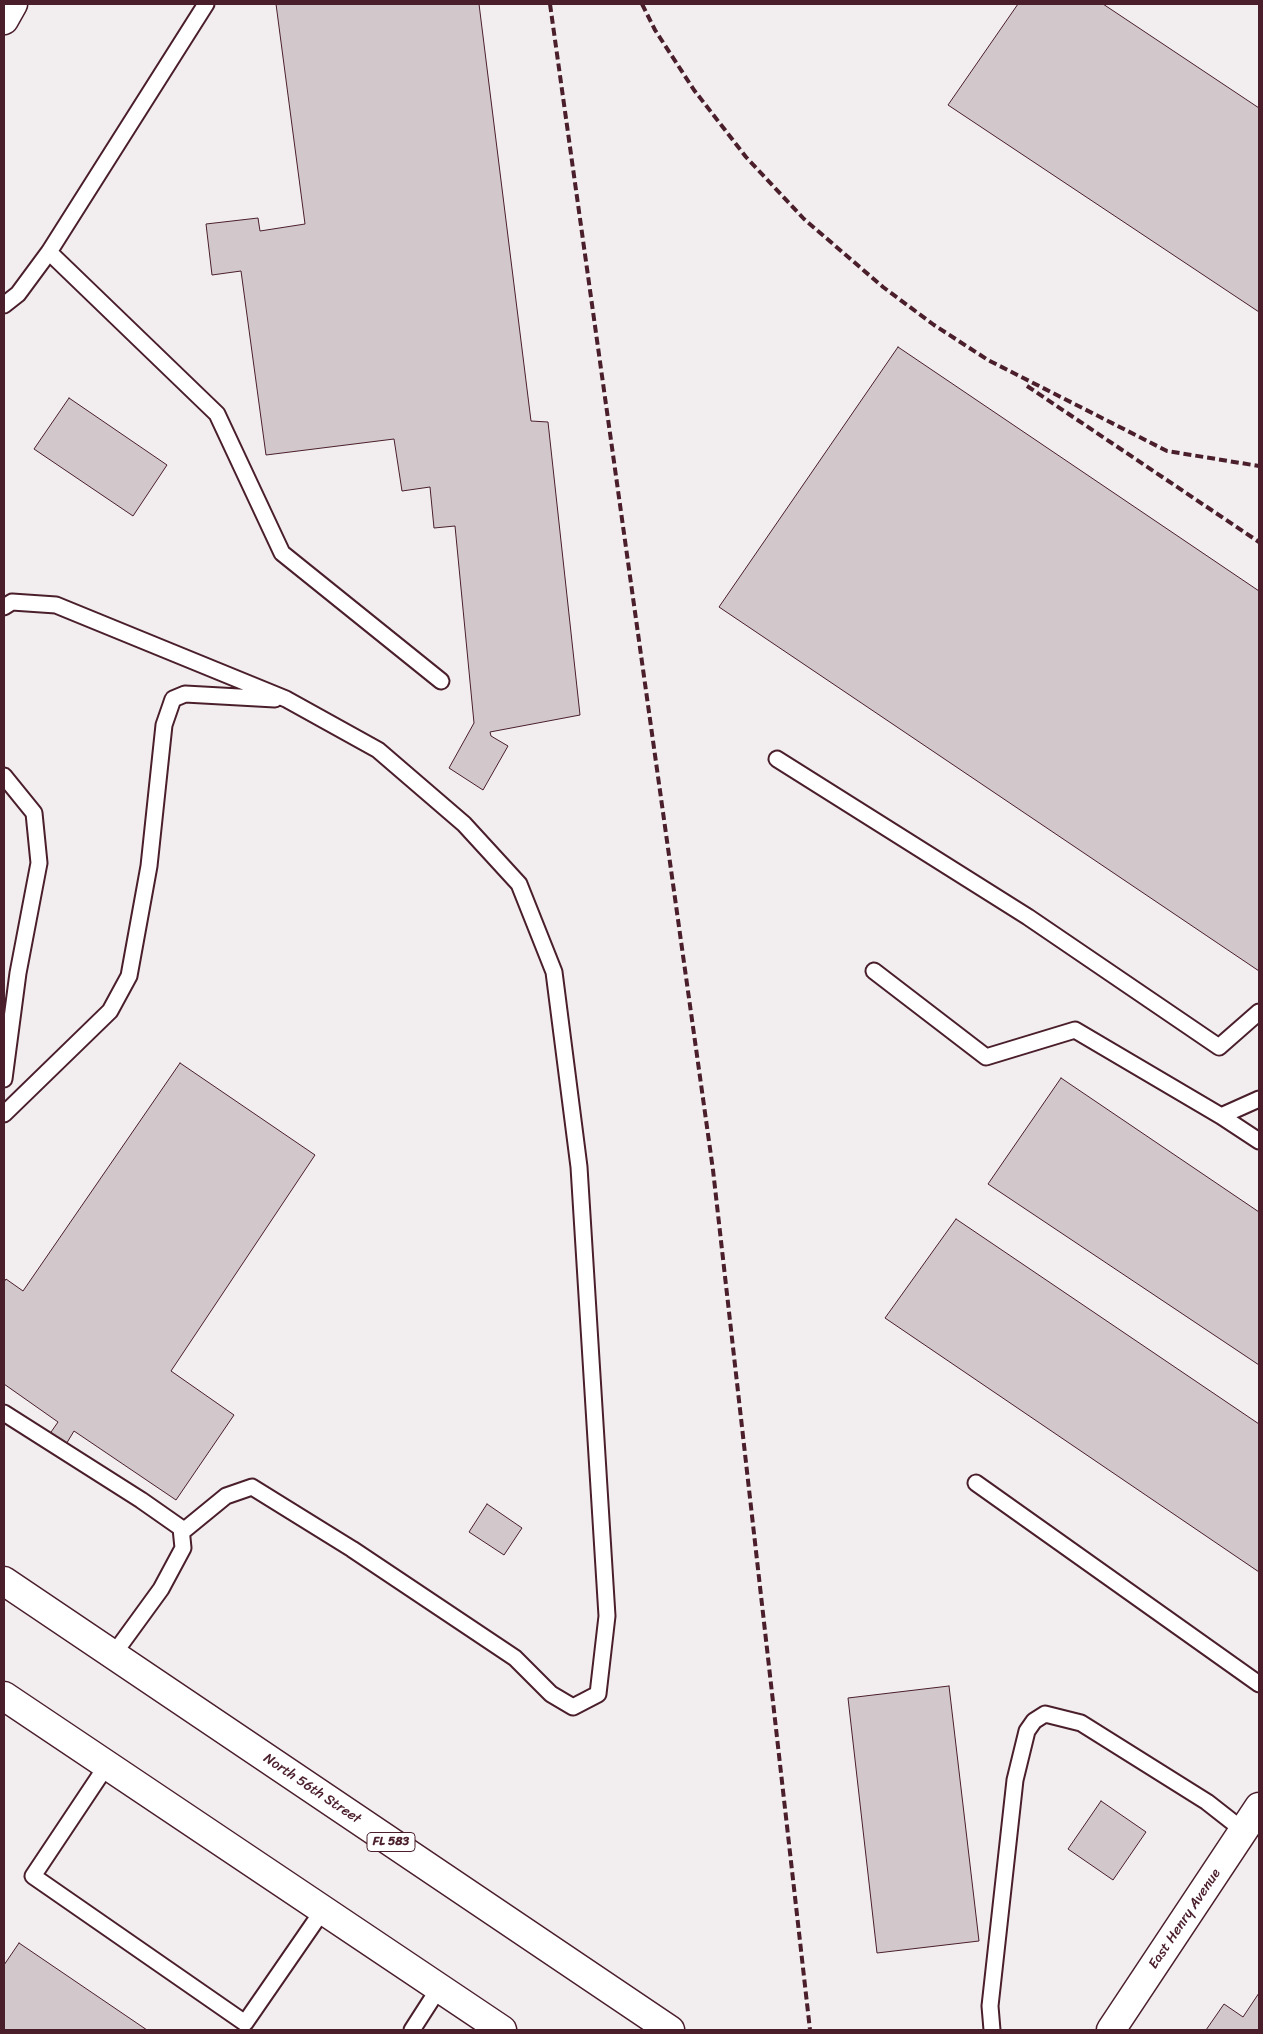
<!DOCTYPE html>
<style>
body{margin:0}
#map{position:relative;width:1263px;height:2034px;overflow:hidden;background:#fff;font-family:Sriracha,sans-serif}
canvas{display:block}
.frame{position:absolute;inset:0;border:5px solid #4a1f2b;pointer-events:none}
</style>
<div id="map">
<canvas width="1263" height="2034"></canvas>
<div class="frame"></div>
</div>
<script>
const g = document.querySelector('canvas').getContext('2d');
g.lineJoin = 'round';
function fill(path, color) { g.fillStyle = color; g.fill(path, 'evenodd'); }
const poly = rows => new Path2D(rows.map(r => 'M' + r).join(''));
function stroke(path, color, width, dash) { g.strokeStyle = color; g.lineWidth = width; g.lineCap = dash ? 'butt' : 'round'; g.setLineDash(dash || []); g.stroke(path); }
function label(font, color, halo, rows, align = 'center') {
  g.font = font + ' Sriracha,sans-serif'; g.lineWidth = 5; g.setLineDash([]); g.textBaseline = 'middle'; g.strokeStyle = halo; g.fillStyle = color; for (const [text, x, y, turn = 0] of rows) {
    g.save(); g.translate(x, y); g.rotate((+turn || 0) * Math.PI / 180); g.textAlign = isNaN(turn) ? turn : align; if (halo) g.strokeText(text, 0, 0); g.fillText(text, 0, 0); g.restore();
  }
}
fill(poly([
 [4,4,1259,4,1259,2030,4,2030]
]), '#f2eeef');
const building = poly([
 [276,4,479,4,531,421,548,422,580,715,490,732,491,736,508,746,483,790,449,768,474,723,455,526,434,528,430,487,402,491,394,439,266,455,241,271,212,275,206,224,258,218,260,231,305,224,276,4],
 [1018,4,1103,4,1259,108,1259,312,948,105,1018,4],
 [898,347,1259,591,1259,971,719,607,898,347],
 [69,398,167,465,133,516,34,449,69,398],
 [180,1063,315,1155,171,1371,234,1415,176,1500,74,1431,65,1446,49,1435,58,1422,4,1384,4,1282,6,1279,23,1291,180,1063],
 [1061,1078,1259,1212,1259,1365,988,1184,1061,1078],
 [956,1219,1259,1424,1259,1572,885,1318,956,1219],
 [487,1504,522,1528,504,1555,469,1532,487,1504],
 [949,1686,979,1941,877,1953,848,1698,949,1686],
 [1101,1801,1146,1832,1113,1880,1068,1849,1101,1801],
 [19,1943,147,2030,4,2030,4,1965,19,1943],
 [1259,1993,1259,2030,1206,2030,1224,2004,1243,2017,1259,1993]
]);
fill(building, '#d2c7cb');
stroke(building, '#4a1f2b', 1);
const service = poly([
 [49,252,217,414,282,553,441,681],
 [4,305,18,294,49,252,206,4],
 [4,607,12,602,56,605,286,699,378,750,464,824,519,884,554,972,579,1167,607,1616,598,1694,573,1707,551,1694,515,1658,352,1549,252,1487,226,1496,182,1532],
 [777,759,1028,917,1219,1047,1259,1012],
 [4,776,34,813,39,863,18,973,4,1079],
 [874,971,986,1057,1075,1030,1221,1116,1259,1141],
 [4,1114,110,1011,129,976,149,866,164,725,173,699,185,694,275,699],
 [1221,1116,1259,1099],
 [4,1413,141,1500,181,1528,183,1548,161,1589,113,1655],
 [976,1483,1259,1684],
 [107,1765,33,1876,245,2023,323,1910],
 [412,2030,439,1988],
 [992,2030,990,2006,1015,1780,1027,1731,1034,1721,1045,1714,1081,1723,1207,1802,1244,1831]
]);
const minor = poly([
 [1111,2030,1259,1807]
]);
const primary = poly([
 [4,20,13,4],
 [4,1581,670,2030],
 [4,1696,502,2030]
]);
stroke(service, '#4a1f2b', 19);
stroke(minor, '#4a1f2b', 31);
stroke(primary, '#4a1f2b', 31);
stroke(service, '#fff', 15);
stroke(minor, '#fff', 28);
stroke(primary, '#fff', 28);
stroke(poly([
 [550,4,713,1170,810,2030],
 [642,4,655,30,694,90,746,157,804,219,883,287,934,325,988,360,1167,451,1259,466],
 [1027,386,1259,542]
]), '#4a1f2b', 4, [8, 4]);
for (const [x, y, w] of [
 [391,1842,48]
]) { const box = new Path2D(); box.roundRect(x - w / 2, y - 9.5, w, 19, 4); g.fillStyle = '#fff'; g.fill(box); stroke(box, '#4a1f2b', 1); }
label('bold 12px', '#4a1f2b', null, [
 ["FL 583",391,1842]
]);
label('14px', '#4a1f2b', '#fff', [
 ["North 56th Street",312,1789,34],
 ["East Henry Avenue",1185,1919,-56]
]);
</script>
